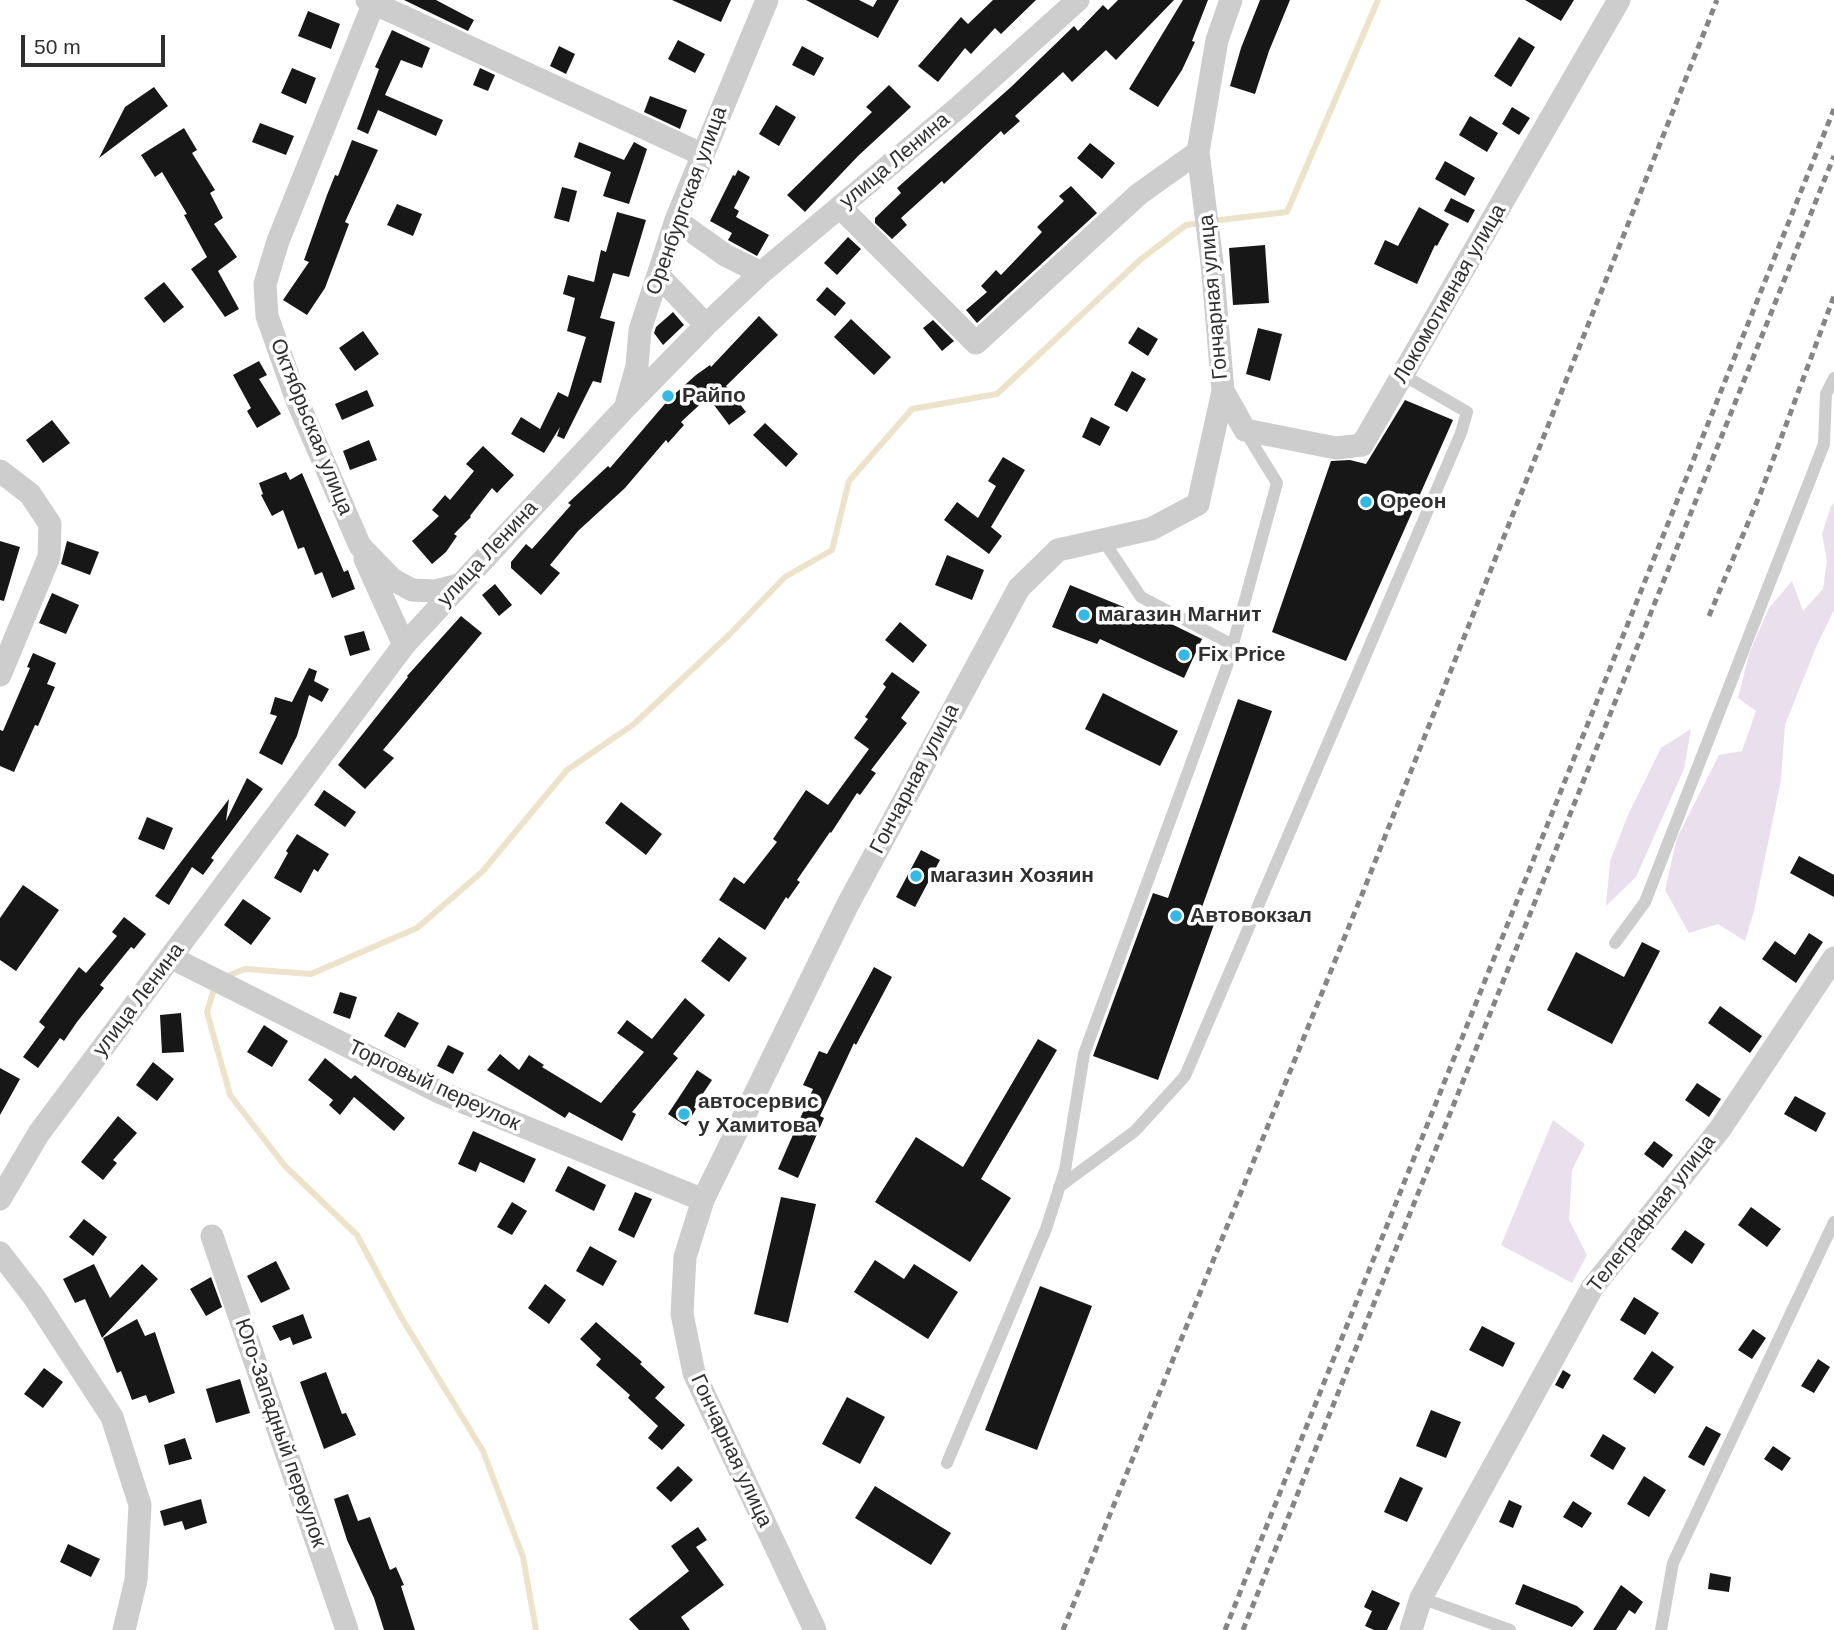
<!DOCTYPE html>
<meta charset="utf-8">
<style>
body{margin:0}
#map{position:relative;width:1834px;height:1630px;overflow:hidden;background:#fff;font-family:Arial,sans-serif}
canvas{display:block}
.scale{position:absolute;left:21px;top:35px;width:144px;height:32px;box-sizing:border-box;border:4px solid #303030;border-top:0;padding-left:9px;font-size:21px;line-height:24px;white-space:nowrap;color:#303030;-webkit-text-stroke:5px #fff;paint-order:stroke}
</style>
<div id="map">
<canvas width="1834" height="1630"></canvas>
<div class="scale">50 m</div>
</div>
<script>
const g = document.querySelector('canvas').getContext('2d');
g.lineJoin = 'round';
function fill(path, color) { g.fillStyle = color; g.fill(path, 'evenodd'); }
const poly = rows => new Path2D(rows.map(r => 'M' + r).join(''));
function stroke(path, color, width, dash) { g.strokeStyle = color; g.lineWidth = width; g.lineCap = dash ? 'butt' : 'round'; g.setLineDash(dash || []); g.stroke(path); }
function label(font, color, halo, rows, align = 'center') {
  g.font = font + ' Arial,sans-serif'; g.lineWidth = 7; g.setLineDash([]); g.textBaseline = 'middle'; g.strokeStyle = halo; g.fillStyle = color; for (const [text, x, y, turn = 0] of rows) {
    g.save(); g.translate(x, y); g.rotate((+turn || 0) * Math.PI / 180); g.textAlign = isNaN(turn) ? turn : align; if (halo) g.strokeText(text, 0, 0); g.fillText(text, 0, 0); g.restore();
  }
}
fill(poly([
 [1834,503,1834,610,1816,647,1785,725,1781,780,1754,911,1745,941,1718,924,1689,933,1665,890,1677,838,1719,755,1742,751,1756,711,1738,698,1749,654,1769,608,1792,581,1803,611,1823,589,1827,561,1822,534,1831,506],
 [1691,729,1684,769,1636,877,1606,906,1610,861,1628,815,1661,748],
 [1553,1120,1585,1144,1572,1170,1569,1220,1587,1255,1572,1283,1501,1245]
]), '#eadfed');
stroke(poly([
 [1212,221,1287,212,1378,0],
 [227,976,245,969,311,974,417,928,482,872,567,770,634,724,729,635,785,577,832,550,849,481,912,409,997,394,1141,259,1186,225,1202,223],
 [214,989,207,1012,230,1095,285,1166,357,1235,401,1317,483,1451,523,1557,536,1630]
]), '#ede3cb', 6);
fill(poly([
 [404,0,436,0,474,20,468,31],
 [672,0,731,0,721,22],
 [806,0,859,0,873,7,877,0,899,0,878,38],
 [993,0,1036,0,1001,34,995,28,971,54,965,48,938,82,918,66,961,17,968,24],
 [1118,0,1174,0,1116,60,1106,50,1072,82,1063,72,1015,116,1020,121,1004,135,1001,131,944,184,942,181,901,218,907,225,892,239,875,223,875,218,901,193,897,188,1011,87,1074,26,1078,31,1103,5,1108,10],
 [1183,0,1208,0,1192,41,1195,42,1182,70,1158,107,1129,89],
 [1260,0,1290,0,1269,51,1255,94,1230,86,1241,48],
 [1525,0,1574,0,1561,21],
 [308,11,340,24,331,49,298,36],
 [392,30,430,48,422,68,401,60,385,95,443,120,436,136,378,110,368,134,357,129,379,69,375,67],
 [1519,37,1535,47,1511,87,1494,76],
 [678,40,705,54,695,73,668,59],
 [559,46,575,54,566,74,550,66],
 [802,46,824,58,814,76,792,65],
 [292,68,316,78,306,104,281,93],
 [480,68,495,75,488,91,473,85],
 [889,85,911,107,858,156,805,212,787,195,872,112,866,107],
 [154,87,168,106,99,158,125,107],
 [650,96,687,110,680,129,644,112],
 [776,105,796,117,779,146,759,134],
 [1512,107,1530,118,1519,135,1502,124],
 [1470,116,1498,133,1487,152,1459,135],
 [260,123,294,136,286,155,252,142],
 [184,128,197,150,192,153,215,190,210,193,223,218,214,224,237,257,218,271,239,309,225,317,191,269,207,257,184,215,187,214,162,172,155,177,141,155],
 [352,140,378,150,345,222,349,224,325,288,307,315,283,300,309,262,304,260,327,195,335,175,338,176],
 [579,142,624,160,634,142,647,149,629,204,603,196,611,172,574,157],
 [1090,143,1115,163,1102,179,1077,158],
 [1445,161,1475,178,1465,196,1435,179],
 [738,170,750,177,734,208,739,211,736,217,769,235,757,256,728,240,732,233,710,221,733,175,735,176],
 [1071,186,1097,213,977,323,966,310,987,292,981,286,996,270,1001,275,1042,232,1037,227,1064,201,1059,196],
 [562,187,577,191,569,222,554,218],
 [1451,198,1475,210,1468,223,1444,211],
 [397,204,422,214,413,236,387,225],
 [1419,207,1449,224,1437,246,1435,245,1417,284,1374,264,1385,240,1398,246],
 [617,212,646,220,629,277,613,273,600,318,615,322,601,383,593,381,564,439,557,436,560,427,544,453,511,434,521,417,540,429,558,392,568,397,586,337,567,331,575,298,563,294,568,275,594,282,601,250,606,252],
 [848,237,861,249,837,275,824,263],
 [1265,245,1269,303,1233,305,1229,248],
 [164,282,184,307,164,323,144,298],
 [827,287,846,303,835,316,816,300],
 [673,312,684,325,663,345,654,333,656,327],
 [759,316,778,335,726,386,746,412,729,425,708,397,681,422,684,425,668,443,666,440,625,488,578,531,550,565,560,573,541,595,511,568,511,562,526,544,532,549,571,505,568,503,608,466,610,468,669,399,696,375,710,365,711,367],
 [851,319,891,357,874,375,834,337],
 [933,320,954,341,942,351,923,328],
 [1138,327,1158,339,1148,356,1128,343],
 [1258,328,1282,334,1270,381,1246,374],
 [363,331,379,354,355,371,339,348],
 [259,361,267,375,259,379,281,414,257,428,247,411,251,408,233,375],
 [1132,371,1146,379,1127,412,1114,405],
 [367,390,374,406,342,420,335,404],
 [1405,400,1453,420,1346,661,1272,632,1331,461,1350,460,1366,464],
 [1091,417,1110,427,1100,446,1082,437],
 [52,420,70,443,43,463,26,440],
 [765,423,798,454,786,467,753,435],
 [369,440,377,460,350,470,343,451],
 [483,446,514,475,497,493,492,488,470,516,471,517,454,534,457,536,446,552,432,564,412,541,439,516,432,510,445,495,450,500,474,471,466,464],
 [1003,457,1025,470,991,527,1002,536,989,554,944,520,957,502,978,518,996,486,988,481],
 [286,472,290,480,302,473,344,572,348,570,355,589,332,598,322,572,315,575,304,547,298,549,283,510,272,516,261,495,263,494,259,483],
 [0,541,20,547,4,601,0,600],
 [67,541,99,552,90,575,61,564],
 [947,555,984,570,972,600,935,585],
 [495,584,512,605,499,616,482,595],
 [1070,585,1141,614,1143,610,1202,639,1184,678,1100,639,1097,644,1052,627],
 [52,593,79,605,66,634,39,623],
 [461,616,482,633,383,750,394,758,365,789,338,765,408,677,407,676],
 [900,622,927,645,913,663,885,640],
 [364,631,370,650,350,656,344,636],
 [33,653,56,663,47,684,55,687,38,726,35,725,14,772,0,766,0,730,3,731,30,668,27,667],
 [309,668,317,671,314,681,329,689,322,702,309,695,297,736,282,765,259,753,277,716,270,714,275,697,292,702],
 [892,672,920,692,901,718,907,723,871,770,876,773,860,795,857,793,831,833,830,832,797,880,800,882,788,899,786,897,765,930,719,900,734,877,744,884,777,842,773,839,806,790,828,805,869,749,854,738,868,719,865,717,886,687,883,684],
 [1103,693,1178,731,1160,766,1085,729],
 [1238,699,1272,711,1201,910,1217,916,1158,1080,1093,1056,1153,893,1168,898],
 [247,778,263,789,211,858,214,860,203,875,192,867,169,905,155,896,229,799,226,821],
 [324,790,356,812,345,827,314,805],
 [621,802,662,834,646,855,605,823],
 [147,817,173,828,164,850,138,839],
 [297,834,329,854,318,872,314,869,301,893,274,878,288,853,286,851],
 [921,850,940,860,915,907,896,897],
 [1799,856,1834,875,1834,897,1790,873],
 [23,885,59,910,16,971,0,960,0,918],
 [243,899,271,918,251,945,224,925],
 [124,917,146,934,134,949,131,947,100,985,104,988,77,1022,64,1041,60,1038,38,1068,23,1057,45,1027,39,1022,79,967,86,973,117,936,112,932],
 [1809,933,1823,942,1796,983,1762,959,1775,941,1795,955],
 [719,937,747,958,729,982,701,961],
 [1642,942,1660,951,1612,1044,1547,1010,1576,952,1624,977],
 [874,967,892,977,856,1045,854,1043,820,1116,824,1118,798,1178,778,1169,813,1089,803,1085,819,1051,827,1054],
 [340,992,357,997,350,1019,333,1013],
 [685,998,705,1015,673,1054,678,1058,632,1112,636,1114,622,1141,569,1112,565,1118,487,1070,500,1054,519,1070,529,1055,544,1065,542,1067,601,1103,644,1052,617,1033,627,1020,652,1039],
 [1720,1006,1762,1036,1750,1053,1708,1023],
 [398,1012,419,1023,405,1048,384,1036],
 [181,1013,184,1052,162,1053,160,1015],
 [264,1025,288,1041,272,1067,247,1052],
 [1038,1039,1057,1050,981,1179,1011,1198,970,1262,875,1202,916,1137,963,1167],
 [448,1045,464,1053,453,1074,437,1066],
 [325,1058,351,1079,355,1075,405,1118,394,1131,354,1097,340,1115,329,1105,333,1100,308,1080],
 [153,1062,174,1079,157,1101,136,1085],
 [0,1068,20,1079,0,1115],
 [697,1070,712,1080,694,1107,696,1109,686,1126,668,1114],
 [1697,1083,1721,1099,1709,1117,1685,1100],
 [1795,1096,1826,1113,1816,1132,1784,1114],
 [118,1116,137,1133,113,1160,117,1163,103,1180,81,1162],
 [473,1131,536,1159,524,1183,480,1162,476,1172,458,1164],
 [1654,1141,1673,1155,1663,1168,1644,1154],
 [568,1166,606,1185,594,1211,555,1191],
 [635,1192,652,1199,634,1238,618,1230],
 [781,1197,816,1204,788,1323,754,1314],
 [512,1202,527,1211,512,1235,497,1227],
 [1751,1207,1781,1229,1767,1247,1738,1225],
 [84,1219,107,1237,93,1256,69,1237],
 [1685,1230,1705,1244,1692,1264,1671,1249],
 [590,1246,617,1261,603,1286,576,1271],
 [875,1260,904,1279,914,1264,958,1292,928,1339,854,1292],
 [276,1261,290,1289,261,1303,247,1276],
 [94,1264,110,1298,142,1264,158,1279,102,1338,85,1299,75,1303,63,1279],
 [211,1277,222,1307,206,1316,190,1289],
 [545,1284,566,1300,549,1324,528,1308],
 [1040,1286,1092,1306,1037,1450,985,1430],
 [1634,1297,1659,1313,1645,1335,1620,1320],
 [303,1314,312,1338,293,1345,290,1337,280,1341,272,1326],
 [137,1319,145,1336,155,1332,175,1393,149,1403,146,1395,132,1400,121,1371,117,1373,103,1338],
 [596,1322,642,1362,640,1364,665,1387,655,1398,685,1425,662,1450,648,1438,658,1426,628,1398,630,1395,596,1365,601,1359,580,1339],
 [1482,1326,1515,1343,1503,1367,1469,1350],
 [1753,1329,1766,1338,1752,1359,1738,1350],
 [1652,1351,1674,1367,1655,1394,1633,1379],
 [1818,1359,1830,1367,1814,1393,1801,1386],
 [44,1368,63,1382,43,1408,24,1394],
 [1563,1370,1571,1375,1563,1389,1555,1385],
 [326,1372,342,1414,346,1413,356,1435,324,1449,300,1382],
 [240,1379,250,1413,216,1423,206,1389],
 [847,1397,885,1417,860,1464,822,1444],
 [1431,1410,1461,1422,1446,1458,1416,1446],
 [1706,1426,1721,1434,1704,1466,1688,1457],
 [1603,1434,1626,1448,1613,1470,1590,1456],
 [185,1438,192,1459,169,1465,164,1445],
 [1773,1446,1791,1458,1782,1471,1764,1459],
 [678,1466,693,1480,671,1502,656,1488],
 [1644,1476,1666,1490,1649,1517,1627,1504],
 [1400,1477,1423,1488,1407,1522,1384,1512],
 [875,1486,951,1533,931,1565,855,1518],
 [348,1494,358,1521,370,1517,390,1570,396,1567,404,1585,401,1586,415,1630,384,1630,374,1598,347,1540,334,1499],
 [201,1499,207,1523,185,1530,182,1521,164,1526,160,1511],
 [1509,1500,1522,1506,1513,1528,1499,1522],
 [1573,1501,1592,1513,1582,1528,1563,1517],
 [698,1527,707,1540,696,1547,724,1585,681,1617,690,1630,639,1630,629,1619,689,1571,671,1546],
 [68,1544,100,1559,91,1577,60,1562],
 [1710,1573,1731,1577,1729,1592,1708,1589],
 [1523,1584,1577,1606,1584,1612,1572,1627,1515,1604],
 [1621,1585,1643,1602,1635,1614,1629,1610,1616,1630,1593,1630],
 [1372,1590,1400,1603,1387,1630,1374,1630,1365,1626,1372,1611,1364,1607]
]), '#171717');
stroke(poly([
 [1103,540,1141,597,1233,645],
 [1615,943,1645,902,1824,444,1826,394,1834,378],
 [1059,1187,1135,1131,1185,1076,1461,433,1467,412,1403,375],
 [947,1463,1046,1229,1065,1170,1084,1054,1227,666,1277,483,1245,431],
 [1421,1598,1510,1630],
 [1661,1630,1673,1563,1834,1222]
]), '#cdcdcd', 12);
stroke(poly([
 [367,0,701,154],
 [375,0,278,241,265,284,267,316,296,398,360,546,392,579,412,590,436,591,459,585],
 [840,207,976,343,1139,194,1198,152],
 [676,220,725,255,761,273],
 [658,275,706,325],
 [1223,391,1245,430,1336,448,1362,445,1619,0],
 [626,405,637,366,640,330,676,220,767,0],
 [0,471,30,494,50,524,49,557,0,675],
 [365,559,404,645],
 [172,958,439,1092,703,1200],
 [0,1199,39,1133,404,645,625,408,706,325,761,273,959,107,1078,0],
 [212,1236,347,1630],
 [0,1253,34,1297,112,1417,140,1505,136,1580,124,1630],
 [815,1630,694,1373,682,1314,685,1257,703,1200,847,906,1019,588,1058,550,1151,529,1198,504,1223,391,1212,263,1198,152,1217,40,1231,0],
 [1411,1630,1421,1598,1592,1288,1720,1129,1834,958]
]), '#cdcdcd', 23);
stroke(poly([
 [1709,616,1761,492,1834,296],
 [1063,1630,1363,892,1717,0],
 [1225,1630,1834,109],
 [1243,1630,1834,156]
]), '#858585', 5, [7, 5]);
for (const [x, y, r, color] of [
 [668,396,7,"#34b8e6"],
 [1366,502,7,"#34b8e6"],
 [1084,615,7,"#34b8e6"],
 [1184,655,7,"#34b8e6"],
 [916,876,7,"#34b8e6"],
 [1176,916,7,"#34b8e6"],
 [684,1114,7,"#34b8e6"]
]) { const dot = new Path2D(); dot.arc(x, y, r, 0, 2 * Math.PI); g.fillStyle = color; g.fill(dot); stroke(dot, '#fff', 2.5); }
label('21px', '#303030', '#fff', [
 ["улица Ленина",895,161,-40],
 ["Оренбургская улица",687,201,-70],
 ["Локомотивная улица",1450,294,-60],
 ["Гончарная улица",1214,297,-95],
 ["Октябрьская улица",311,427,68],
 ["улица Ленина",488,554,-47],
 ["Гончарная улица",915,779,-62],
 ["улица Ленина",139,1000,-53],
 ["Торговый переулок",434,1086,25],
 ["Телеграфная улица",1652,1214,-52],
 ["Юго-Западный переулок",280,1433,71],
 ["Гончарная улица",731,1451,65]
]);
label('bold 21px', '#303030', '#fff', [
 ["Райпо",682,396],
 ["Ореон",1380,502],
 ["магазин Магнит",1098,615],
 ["Fix Price",1198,655],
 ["магазин Хозяин",930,876],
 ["Автовокзал",1190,916],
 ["автосервис",698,1102],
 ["у Хамитова",698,1126]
], 'left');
</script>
